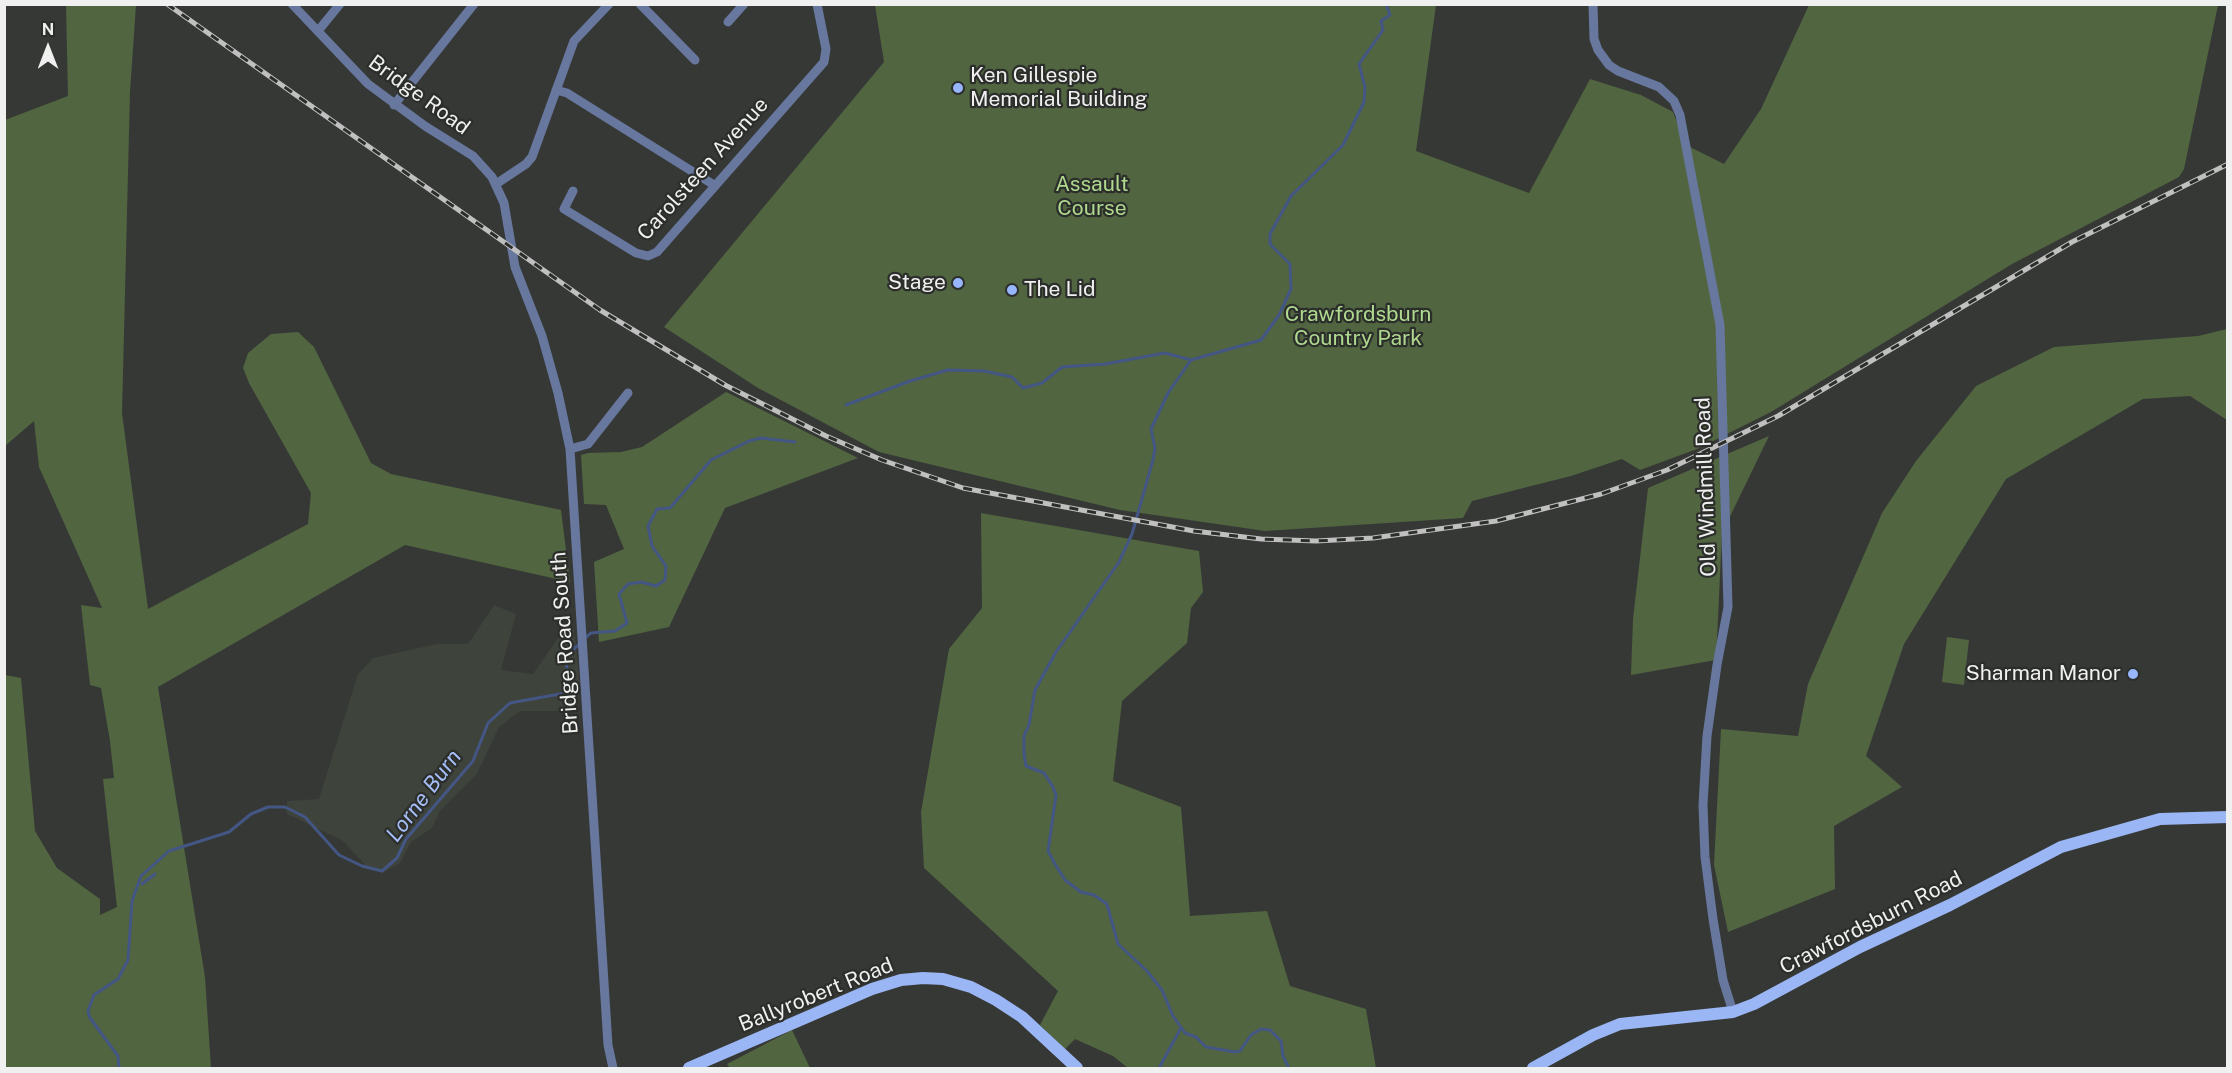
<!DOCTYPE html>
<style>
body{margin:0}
#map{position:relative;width:2232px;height:1073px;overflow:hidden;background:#363835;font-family:"Public Sans",sans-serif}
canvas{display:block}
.frame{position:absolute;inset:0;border:6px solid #eff0ef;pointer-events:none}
.north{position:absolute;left:18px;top:18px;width:60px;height:60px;-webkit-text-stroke:4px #2c2e2b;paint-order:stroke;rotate:0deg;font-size:16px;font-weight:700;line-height:24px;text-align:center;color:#eff0ef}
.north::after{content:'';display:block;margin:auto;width:21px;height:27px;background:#eff0ef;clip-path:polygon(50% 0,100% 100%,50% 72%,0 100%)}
</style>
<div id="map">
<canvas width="2232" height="1073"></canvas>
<div class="frame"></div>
<div class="north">N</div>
</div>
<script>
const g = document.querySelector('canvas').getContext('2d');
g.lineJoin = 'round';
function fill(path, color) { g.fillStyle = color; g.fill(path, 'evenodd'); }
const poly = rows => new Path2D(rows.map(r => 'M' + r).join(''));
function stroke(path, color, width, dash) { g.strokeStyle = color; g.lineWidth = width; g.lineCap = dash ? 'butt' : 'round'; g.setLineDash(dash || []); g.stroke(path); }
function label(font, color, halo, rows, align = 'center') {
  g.font = font + ' "Public Sans",sans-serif'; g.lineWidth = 4.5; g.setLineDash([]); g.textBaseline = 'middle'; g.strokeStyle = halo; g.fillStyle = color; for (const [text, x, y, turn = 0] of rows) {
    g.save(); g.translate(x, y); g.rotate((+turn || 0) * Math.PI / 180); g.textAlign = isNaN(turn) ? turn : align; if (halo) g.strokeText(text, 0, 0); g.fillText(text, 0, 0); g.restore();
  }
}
fill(poly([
 [494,605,516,614,501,670,533,674,565,628,574,629,580,686,576,711,520,711,499,727,477,774,440,811,432,828,411,842,400,863,382,873,367,867,343,841,287,814,287,801,319,799,358,674,373,658,437,644,468,644]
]), '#3e433b');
fill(poly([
 [66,5,136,5,130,92,122,413,148,609,308,524,311,493,249,383,243,368,248,353,271,334,298,332,314,347,371,463,391,474,561,510,570,582,405,545,158,687,205,977,211,1068,5,1068,5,675,21,678,35,831,57,868,100,899,100,915,117,907,103,779,114,778,110,741,101,688,90,685,81,605,102,608,39,467,34,421,5,446,5,120,68,96],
 [875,5,1436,5,1416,151,1529,193,1590,79,1641,95,1673,112,1686,145,1724,164,1761,109,1809,5,2218,5,2184,169,2179,177,2012,264,1771,412,1697,449,1640,470,1622,459,1571,476,1472,501,1463,518,1265,531,1120,510,879,452,758,388,664,327,884,62],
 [2227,329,2227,420,2190,396,2143,399,2006,479,1904,644,1866,756,1902,787,1834,826,1835,889,1728,932,1714,865,1721,729,1798,736,1808,684,1882,513,1916,461,1976,386,2054,347,2198,336],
 [726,392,858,458,725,508,669,627,599,642,594,562,624,549,606,505,584,504,581,455,588,453,621,452,642,447],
 [1769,436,1722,533,1716,660,1631,675,1633,619,1648,488],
 [981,513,1199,551,1203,592,1191,608,1187,643,1122,701,1113,781,1181,807,1190,916,1267,911,1290,986,1366,1009,1376,1068,1128,1068,1113,1056,1075,1039,1065,1049,1040,1025,1058,991,924,868,921,812,949,649,982,608],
 [1947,637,1969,640,1964,685,1942,682],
 [792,1030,810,1068,730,1068,727,1064]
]), '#516541');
stroke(poly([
 [1191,360,1168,393,1151,429,1155,448,1153,460,1132,534,1119,562,1056,652,1035,690,1029,725,1024,736,1024,754,1026,766,1044,773,1053,787,1056,795,1048,851,1055,864,1065,880,1081,892,1094,895,1107,904,1118,944,1147,971,1162,990,1173,1016,1185,1033,1196,1037,1206,1047,1235,1052,1240,1051,1251,1035,1261,1029,1270,1030,1281,1041,1283,1056,1289,1068],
 [846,405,910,381,948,370,984,371,1012,377,1023,388,1042,383,1062,367,1105,364,1165,353,1191,360,1261,340,1279,315,1291,289,1290,264,1270,244,1270,234,1291,196,1343,145,1364,102,1365,87,1359,64,1383,30,1381,21,1390,15,1386,4],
 [585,638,591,633,615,631,627,623,619,594,628,584,641,582,656,586,665,580,666,566,652,546,648,526,657,509,670,508,711,460,749,441,761,438,795,442],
 [142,884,155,874],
 [119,1068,118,1056,90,1018,88,1011,94,995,118,979,128,960,132,901,141,876,169,851,229,832,251,814,268,807,285,807,305,817,339,855,362,866,382,871,397,858,406,839,473,761,488,723,510,703,571,692,565,656,581,643],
 [1159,1068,1181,1028]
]), '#435684', 3);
stroke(poly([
 [292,4,368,84,425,126,473,156,492,177,504,203,515,267,542,336,558,393,570,449,608,1045,613,1068],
 [640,4,695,60],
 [1593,4,1594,39,1598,50,1609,65,1618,71,1659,87,1674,101,1680,115,1720,325,1728,607,1717,665,1707,736,1703,805,1705,857,1713,919,1723,980,1733,1012],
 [728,22,744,4],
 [318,31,340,4],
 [556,90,567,93,714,185],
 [394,105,474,4],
 [496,184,526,164,532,157,574,41,609,4],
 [573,191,564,209,636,253,648,256,657,252,824,62,826,49,817,4],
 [570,449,588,444,628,393]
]), '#67779d', 9);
stroke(poly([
 [689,1068,872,989,901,980,923,978,943,979,971,987,996,1000,1022,1017,1077,1068],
 [1533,1068,1593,1035,1620,1024,1733,1012,1754,1004,1860,947,1950,905,2061,847,2160,819,2228,817]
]), '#9bb6f4', 12);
const rail = poly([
 [167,4,600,310,725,385,826,436,882,460,963,488,1194,531,1261,539,1316,541,1373,538,1496,521,1601,494,1667,470,1778,416,2072,242,2228,164]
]);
stroke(rail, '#bfc0bf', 5);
stroke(rail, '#2c2e2b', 3, [9]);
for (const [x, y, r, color] of [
 [958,88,6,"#97b6fd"],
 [958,283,6,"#97b6fd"],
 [1012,290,6,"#97b6fd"],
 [2133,674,6,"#97b6fd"]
]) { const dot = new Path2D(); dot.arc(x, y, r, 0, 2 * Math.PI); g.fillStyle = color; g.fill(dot); stroke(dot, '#2c2e2b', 2); }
label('21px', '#eff0ef', '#2c2e2b', [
 ["Ken Gillespie",970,76],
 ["Memorial Building",970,100],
 ["Stage",946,283,"right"],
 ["The Lid",1024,290],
 ["Sharman Manor",2121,674,"right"]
], 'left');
label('21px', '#eff0ef', '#2c2e2b', [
 ["Bridge Road",419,95,36],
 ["Carolsteen Avenue",703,169,-48],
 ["Old Windmill Road",1706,487,-92],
 ["Bridge Road South",565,643,-94],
 ["Crawfordsburn Road",1871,923,-27],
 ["Ballyrobert Road",816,995,-22]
]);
label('21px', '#afd98f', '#2c2e2b', [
 ["Assault",1092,185],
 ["Course",1092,209],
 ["Crawfordsburn",1358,315],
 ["Country Park",1358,339]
]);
label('italic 22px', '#a6bef8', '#2c2e2b', [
 ["Lorne Burn",424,796,-53]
]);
</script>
